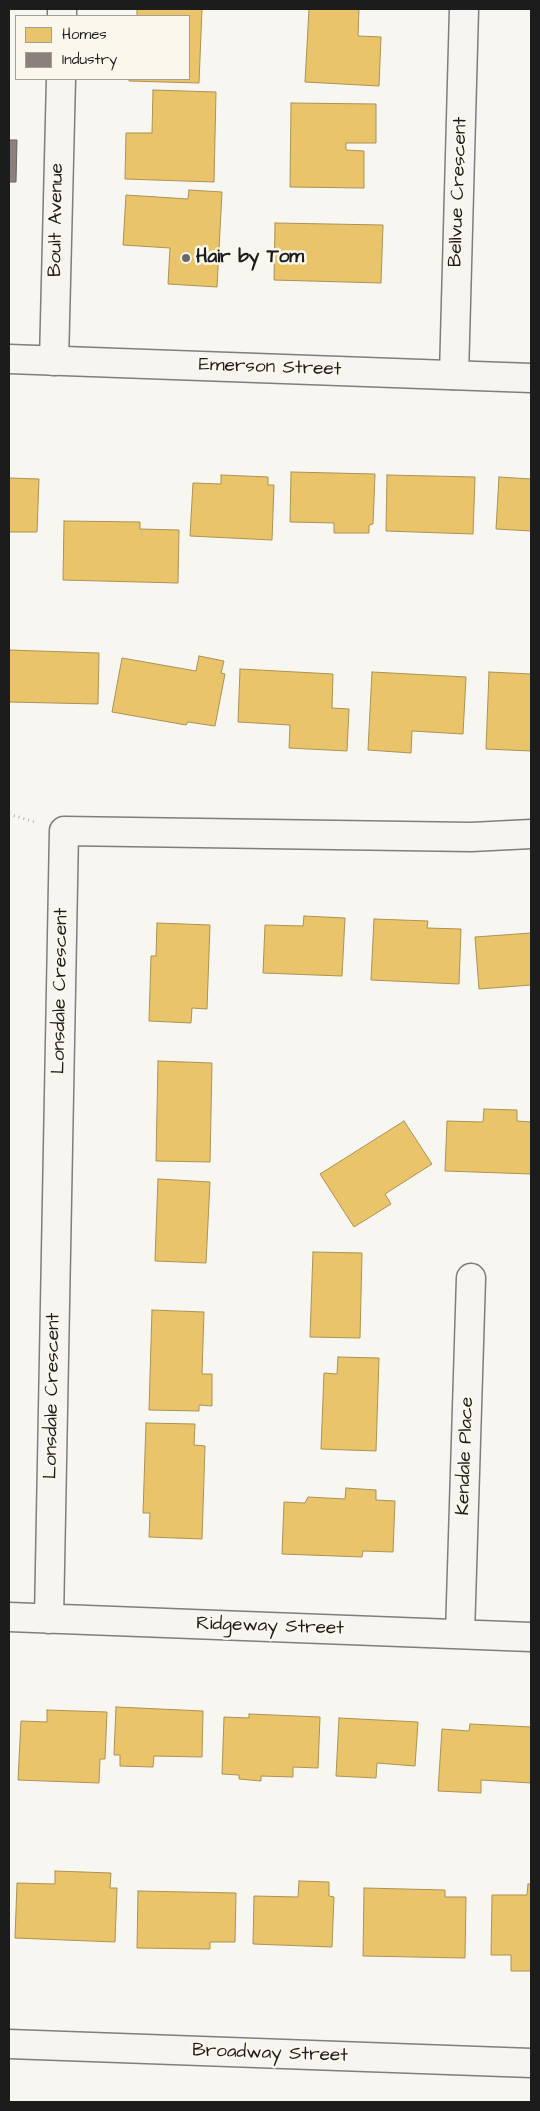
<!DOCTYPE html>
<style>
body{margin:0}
#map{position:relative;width:540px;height:2111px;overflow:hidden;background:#f8f6f0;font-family:"Architects Daughter",sans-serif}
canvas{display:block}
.frame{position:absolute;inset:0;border:10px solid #1c1c1c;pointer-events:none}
.legend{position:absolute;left:15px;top:15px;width:175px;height:65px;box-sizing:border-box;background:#fbf7ec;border:1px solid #a29f99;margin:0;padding:6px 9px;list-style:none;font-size:15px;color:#1c1c1c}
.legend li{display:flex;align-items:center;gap:10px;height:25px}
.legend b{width:25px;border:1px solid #a29f99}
</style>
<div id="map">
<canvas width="540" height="2111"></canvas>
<div class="frame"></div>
<ul class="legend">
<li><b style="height:14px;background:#e9c46a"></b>Homes</li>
<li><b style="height:14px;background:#8a817c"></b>Industry</li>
</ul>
</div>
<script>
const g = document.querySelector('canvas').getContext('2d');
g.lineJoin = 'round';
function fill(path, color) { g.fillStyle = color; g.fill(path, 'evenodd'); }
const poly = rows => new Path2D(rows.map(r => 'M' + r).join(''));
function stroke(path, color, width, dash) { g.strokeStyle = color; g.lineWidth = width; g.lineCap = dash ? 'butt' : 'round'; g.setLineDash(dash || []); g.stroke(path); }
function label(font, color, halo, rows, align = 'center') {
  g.font = font + ' "Architects Daughter",sans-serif'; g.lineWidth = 5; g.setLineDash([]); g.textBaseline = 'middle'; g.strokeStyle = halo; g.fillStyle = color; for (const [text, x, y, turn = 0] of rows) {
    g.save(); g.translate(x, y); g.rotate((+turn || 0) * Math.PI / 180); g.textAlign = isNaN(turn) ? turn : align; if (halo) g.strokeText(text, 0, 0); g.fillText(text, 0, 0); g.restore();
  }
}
const homes = poly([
 [137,9,202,9,199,83,129,81,129,79,189,79,189,16,137,16,137,9],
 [309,9,359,9,358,36,381,37,379,86,305,82,309,9],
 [153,90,216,92,214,182,125,179,126,133,152,133,153,90],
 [291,103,376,104,376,143,346,143,346,150,364,151,364,188,290,187,291,103],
 [189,190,222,192,217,287,168,284,170,248,123,245,126,195,188,199,189,190],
 [275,223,383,225,381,283,274,280,275,223],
 [291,472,375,474,373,524,369,525,369,533,334,533,334,523,290,522,291,472],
 [221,475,268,477,268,485,274,485,272,540,190,536,193,483,221,484,221,475],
 [387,475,475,477,473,534,386,531,387,475],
 [499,477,531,479,531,531,496,529,499,477],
 [9,478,39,479,37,532,9,532,9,478],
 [64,521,140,522,140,529,179,530,178,583,63,580,64,521],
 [9,650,99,653,98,704,9,702,9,650],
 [199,656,224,661,221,673,225,674,215,726,188,722,186,725,112,712,122,658,196,671,199,656],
 [240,669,333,674,332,708,349,709,347,751,289,748,290,725,238,722,240,669],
 [372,672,466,677,463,734,412,731,411,753,368,750,372,672],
 [489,672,531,674,531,751,486,749,489,672],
 [304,916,345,918,342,976,263,973,265,925,303,926,304,916],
 [374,919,428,921,427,928,461,929,459,984,371,980,374,919],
 [157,923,210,925,207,1009,192,1008,191,1023,149,1021,151,956,156,956,157,923],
 [531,933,531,985,479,989,475,937,531,933],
 [158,1061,212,1063,210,1162,156,1161,158,1061],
 [484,1109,517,1110,517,1121,531,1122,531,1174,445,1171,447,1121,483,1122,484,1109],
 [404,1121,432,1164,385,1194,391,1204,354,1227,320,1174,404,1121],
 [158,1179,210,1182,206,1263,155,1261,158,1179],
 [313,1252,362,1253,360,1338,310,1337,313,1252],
 [152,1310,204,1312,202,1374,212,1374,212,1406,199,1405,199,1411,149,1410,152,1310],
 [338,1357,379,1358,376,1451,321,1449,324,1373,337,1374,338,1357],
 [146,1423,195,1424,194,1445,205,1446,202,1539,149,1537,150,1513,143,1513,146,1423],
 [346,1488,376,1490,376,1500,395,1501,393,1552,363,1551,362,1557,282,1554,284,1502,305,1503,308,1497,345,1499,346,1488],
 [116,1707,203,1711,202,1757,154,1756,153,1767,120,1766,120,1755,114,1755,116,1707],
 [47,1710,107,1712,105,1759,100,1759,99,1783,18,1780,21,1721,47,1722,47,1710],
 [249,1714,320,1717,318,1768,293,1767,293,1777,261,1776,261,1781,239,1779,239,1775,222,1774,224,1717,249,1718,249,1714],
 [339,1718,418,1722,415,1766,377,1763,376,1778,336,1776,339,1718],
 [470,1724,531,1727,531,1783,481,1780,481,1793,438,1791,442,1729,469,1731,470,1724],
 [55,1871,111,1873,110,1888,117,1888,115,1942,15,1938,17,1883,55,1884,55,1871],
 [299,1881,329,1882,329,1896,334,1897,332,1947,253,1944,254,1896,298,1897,299,1881],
 [528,1884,531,1884,531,1971,511,1971,511,1955,491,1955,492,1895,527,1895,528,1884],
 [364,1888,445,1890,445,1897,466,1897,465,1958,363,1956,364,1888],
 [138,1891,236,1893,235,1942,210,1942,210,1949,137,1948,138,1891]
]);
fill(homes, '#e9c46a');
stroke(homes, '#ac9253', 1);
const industry = poly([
 [9,140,17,140,16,182,9,182,9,140]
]);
fill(industry, '#8a817c');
stroke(industry, '#69635f', 1);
const minor = poly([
 [62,16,62,9],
 [54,361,61,79],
 [454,375,464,9],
 [9,1617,531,1637],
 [49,1619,64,831,471,837,531,834],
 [460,1634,471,1278],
 [9,2044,531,2063]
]);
const secondary = poly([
 [9,359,531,378]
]);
stroke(minor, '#7f7e7b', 31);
stroke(secondary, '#7f7e7b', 31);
stroke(poly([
 [9,814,35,822]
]), '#b7b6b4', 3, [1, 4]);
stroke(minor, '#f6f5f1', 28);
stroke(secondary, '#f6f5f1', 28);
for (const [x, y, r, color] of [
 [186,258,5,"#696866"]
]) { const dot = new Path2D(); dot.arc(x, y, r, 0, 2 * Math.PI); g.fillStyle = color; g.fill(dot); stroke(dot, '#fbf7ec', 2); }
label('19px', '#1c1c1c', '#fbf7ec', [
 ["Bellvue Crescent",459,192,-88],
 ["Boult Avenue",57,220,-89],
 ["Emerson Street",270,368,2],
 ["Lonsdale Crescent",61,991,-89],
 ["Lonsdale Crescent",53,1396,-89],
 ["Kendale Place",466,1456,-88],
 ["Ridgeway Street",270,1627,2],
 ["Broadway Street",270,2054,2]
]);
label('bold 19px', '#1c1c1c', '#fbf7ec', [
 ["Hair by Tom",196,258]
], 'left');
</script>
